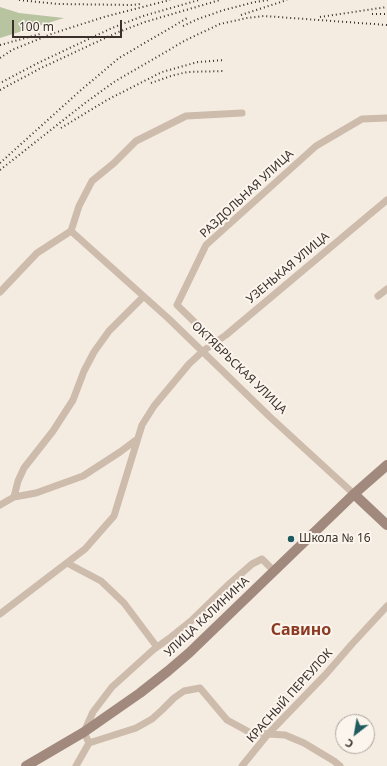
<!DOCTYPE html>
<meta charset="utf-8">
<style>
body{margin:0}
#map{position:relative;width:387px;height:766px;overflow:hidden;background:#f4ebe1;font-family:"Noto Sans",sans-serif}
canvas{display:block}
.north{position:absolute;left:335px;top:714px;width:40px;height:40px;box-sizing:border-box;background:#fbf5ee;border:1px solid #aea6a0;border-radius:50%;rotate:211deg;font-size:11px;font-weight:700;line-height:16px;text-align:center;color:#3b302b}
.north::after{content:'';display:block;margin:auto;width:14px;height:18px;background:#1f5a5e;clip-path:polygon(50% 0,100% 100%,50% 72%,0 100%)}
.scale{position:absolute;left:12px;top:20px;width:110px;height:18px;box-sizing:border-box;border:2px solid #3b302b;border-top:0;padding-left:5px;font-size:12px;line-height:14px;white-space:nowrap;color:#3b302b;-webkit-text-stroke:3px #fbf5ee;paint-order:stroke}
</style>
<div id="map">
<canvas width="387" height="766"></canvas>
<div class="north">С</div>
<div class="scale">100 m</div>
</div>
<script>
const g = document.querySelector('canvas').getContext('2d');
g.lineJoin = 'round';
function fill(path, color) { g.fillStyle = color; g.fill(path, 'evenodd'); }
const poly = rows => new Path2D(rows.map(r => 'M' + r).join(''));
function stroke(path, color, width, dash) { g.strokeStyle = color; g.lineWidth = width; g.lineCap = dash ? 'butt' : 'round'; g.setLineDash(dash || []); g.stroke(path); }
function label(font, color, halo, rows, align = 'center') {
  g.font = font + ' "Noto Sans",sans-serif'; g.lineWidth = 4; g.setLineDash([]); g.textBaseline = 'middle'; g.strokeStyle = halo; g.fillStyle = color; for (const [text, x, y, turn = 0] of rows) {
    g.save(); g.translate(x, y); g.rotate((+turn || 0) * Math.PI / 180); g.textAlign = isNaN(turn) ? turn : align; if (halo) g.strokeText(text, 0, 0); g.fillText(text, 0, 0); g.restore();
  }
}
fill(poly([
 [0,7,19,13,64,18,0,38]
]), '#b8c4a0');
stroke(poly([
 [71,231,169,319,270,417,354,494],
 [71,231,79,206,92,181,114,163,136,141,186,116,242,113],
 [0,292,37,253,71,231],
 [378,296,387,289],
 [215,342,177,305,206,245,316,146,362,119,387,118],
 [14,497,36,493,83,476,120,452,136,440],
 [0,505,14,497,18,481,24,468,53,431,73,400,84,371,94,352,109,331,143,297],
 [67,563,101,581,124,603,157,647],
 [0,614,85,549,114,516,142,425,154,406,189,364,203,351,226,335,387,200],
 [89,743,136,728,152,719,162,710,174,698,184,691,200,688,227,720,251,733,285,735,304,743,334,761,340,766],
 [76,766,89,743,84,732,93,712,112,687,153,650,171,637,191,621,227,586,252,564,262,559,274,571],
 [242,766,268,734,326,674,352,644,387,606]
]), '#cdbbac', 7);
stroke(poly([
 [354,494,387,525],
 [26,766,84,732,140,693,168,671,189,653,354,494,387,465]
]), '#a18a7d', 10);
stroke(poly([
 [19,0,58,4,133,5,140,4],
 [372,14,387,14],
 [241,15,287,0],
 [320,17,387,7],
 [183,26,198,19,224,10,255,2,269,0],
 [0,45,40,34],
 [0,58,12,50,54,33,104,17,170,0],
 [2,82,38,63,112,28,143,16,199,0],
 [151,83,171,76,187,72,225,71],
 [0,90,41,68,116,33,145,22,220,0],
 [61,128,107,100,162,72,198,62,225,60],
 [0,163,81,90,119,58,189,17],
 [0,170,85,103,114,82,186,40,220,24,247,18,264,16,387,25]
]), '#3b302b', 2, [1, 3]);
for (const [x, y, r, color] of [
 [291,539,4,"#1f5a5e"]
]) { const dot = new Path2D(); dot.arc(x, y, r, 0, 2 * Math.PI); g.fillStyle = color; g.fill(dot); stroke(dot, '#fbf5ee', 1.5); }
label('12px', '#3b302b', '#fbf5ee', [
 ["РАЗДОЛЬНАЯ УЛИЦА",247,194,-43],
 ["УЗЕНЬКАЯ УЛИЦА",288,268,-40],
 ["ОКТЯБРЬСКАЯ УЛИЦА",239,368,44],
 ["УЛИЦА КАЛИНИНА",207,617,-43],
 ["КРАСНЫЙ ПЕРЕУЛОК",290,696,-48]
]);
label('12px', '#3b302b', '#fbf5ee', [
 ["Школа № 16",299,539]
], 'left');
label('bold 16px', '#8c3b22', '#fbf5ee', [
 ["Савино",301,630]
]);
</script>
